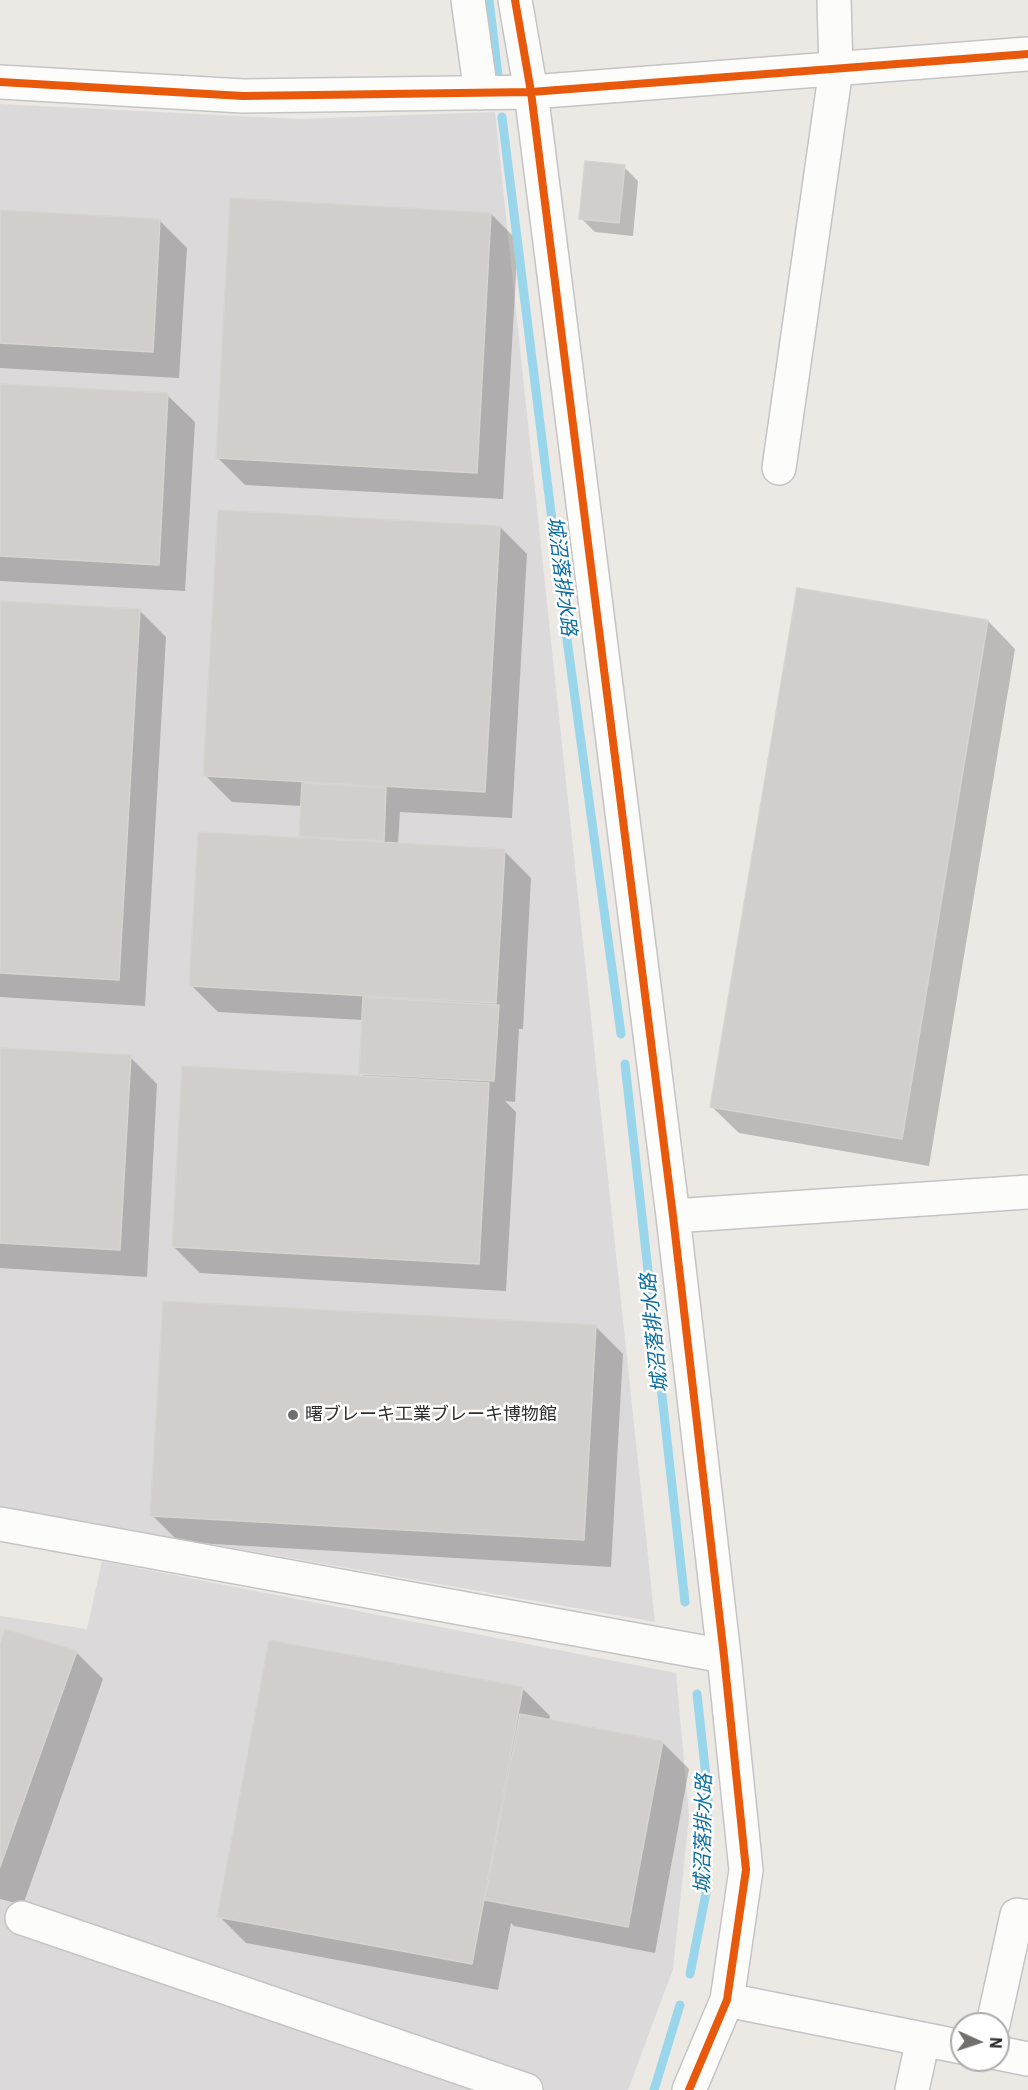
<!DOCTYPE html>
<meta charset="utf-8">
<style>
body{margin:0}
#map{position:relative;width:1028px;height:2090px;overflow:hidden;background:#ece8e4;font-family:"IBM Plex Sans",sans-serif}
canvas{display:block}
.north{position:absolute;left:950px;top:2012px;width:60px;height:60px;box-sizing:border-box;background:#fff;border:2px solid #ababab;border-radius:50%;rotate:93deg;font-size:16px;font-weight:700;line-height:24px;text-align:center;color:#2e2e2e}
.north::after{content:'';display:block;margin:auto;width:21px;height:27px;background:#706f6e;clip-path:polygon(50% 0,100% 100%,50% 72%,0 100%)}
</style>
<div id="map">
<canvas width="1028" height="2090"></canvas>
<div class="north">N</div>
</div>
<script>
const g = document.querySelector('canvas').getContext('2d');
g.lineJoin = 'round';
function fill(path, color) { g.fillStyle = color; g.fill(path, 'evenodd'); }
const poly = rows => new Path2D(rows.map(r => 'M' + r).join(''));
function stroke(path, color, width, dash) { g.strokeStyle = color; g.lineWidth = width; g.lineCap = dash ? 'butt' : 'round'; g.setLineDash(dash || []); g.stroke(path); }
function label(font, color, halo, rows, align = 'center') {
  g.font = font + ' "IBM Plex Sans","Noto Sans JP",sans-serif'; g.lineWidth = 5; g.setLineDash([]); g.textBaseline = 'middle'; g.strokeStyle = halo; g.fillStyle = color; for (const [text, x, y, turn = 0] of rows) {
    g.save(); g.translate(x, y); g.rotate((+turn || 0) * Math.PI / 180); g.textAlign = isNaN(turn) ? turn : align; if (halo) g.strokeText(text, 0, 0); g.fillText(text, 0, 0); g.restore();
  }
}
fill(poly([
 [0,104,299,119,495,112,655,1622,0,1507],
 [102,1561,676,1673,689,1817,673,1969,628,2090,0,2090,0,1616,87,1629]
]), '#dcd9db');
fill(poly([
 [624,167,638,181,633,236,595,232,581,218],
 [0,211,160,221,187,248,179,378,0,368],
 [491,214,518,241,503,499,245,485,218,458],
 [0,385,167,395,195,422,185,591,0,581],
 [500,527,527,554,512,818,400,812,398,844,504,851,531,878,523,1029,519,1029,515,1102,505,1101,516,1112,506,1291,200,1273,173,1246,365,1078,361,1073,363,1020,218,1012,191,985,305,839,301,835,302,806,232,802,205,775],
 [798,589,988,621,1015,649,929,1166,739,1133,711,1106],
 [0,602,139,610,166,637,145,1006,0,997],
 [0,1050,130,1057,157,1084,147,1277,0,1268],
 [596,1327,623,1354,611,1567,179,1542,152,1515],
 [0,1648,76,1652,103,1679,23,1905,0,1899],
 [523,1689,550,1716,549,1721,662,1742,689,1769,655,1953,514,1926,511,1923,498,1990,246,1943,219,1916]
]), '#0003');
stroke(poly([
 [489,0,498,75],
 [502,117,565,625,621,1034],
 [625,1064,685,1602],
 [690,1974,706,1893,708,1795,697,1694],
 [654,2090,680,2005]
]), '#99d6ec', 9);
const building = poly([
 [585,161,625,165,619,223,579,219,585,161],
 [230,198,491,213,477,473,216,458,230,198],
 [0,210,160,219,153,352,0,343,0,210],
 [0,384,168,393,159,565,0,556,0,384],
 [218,510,500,526,485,792,203,776,218,510],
 [797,588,988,620,902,1139,710,1107,797,588],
 [0,601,140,609,119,980,0,973,0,601],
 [302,783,386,788,384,841,299,836,302,783],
 [198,832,505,849,496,1003,189,986,198,832],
 [363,997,499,1005,494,1081,359,1074,363,997],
 [0,1048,131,1055,120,1250,0,1243,0,1048],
 [182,1066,489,1083,479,1264,172,1247,182,1066],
 [163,1301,596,1325,584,1540,150,1516,163,1301],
 [5,1629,77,1651,0,1867,0,1644,5,1629],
 [269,1640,523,1687,472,1964,217,1917,269,1640],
 [520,1714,663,1741,628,1927,485,1900,520,1714]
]);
fill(building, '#d1cecb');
stroke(building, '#d7d4d0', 1.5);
const minor = poly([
 [468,0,481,93],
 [515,0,531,92,673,1216,724,1656,746,1870,727,2000,689,2090],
 [0,82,243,96,531,92,1028,54],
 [779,468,836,69,834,0],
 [673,1216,1028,1192],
 [0,1524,724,1656],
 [22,1918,526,2090],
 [727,2000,962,2047],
 [993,2024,1017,1915,1028,1917],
 [998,2053,1028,2059],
 [912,2090,923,2039]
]);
stroke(minor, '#c5c4c5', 36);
stroke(minor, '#fcfcfb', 33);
stroke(poly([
 [515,0,531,92,673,1216,724,1656,746,1870,727,2000,689,2090],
 [0,82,243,96,531,92,1028,54]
]), '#e8590c', 8);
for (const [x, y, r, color] of [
 [293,1415,6,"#706f6e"]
]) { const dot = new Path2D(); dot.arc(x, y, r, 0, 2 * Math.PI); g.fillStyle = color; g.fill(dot); stroke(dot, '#fff', 2); }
label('18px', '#2e2e2e', '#fff', [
 ["曙ブレーキ工業ブレーキ博物館",305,1415]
], 'left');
label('italic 20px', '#0d6fa3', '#fff', [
 ["城沼落排水路",561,576,83],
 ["城沼落排水路",655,1333,-96],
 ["城沼落排水路",704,1834,-89]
]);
</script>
